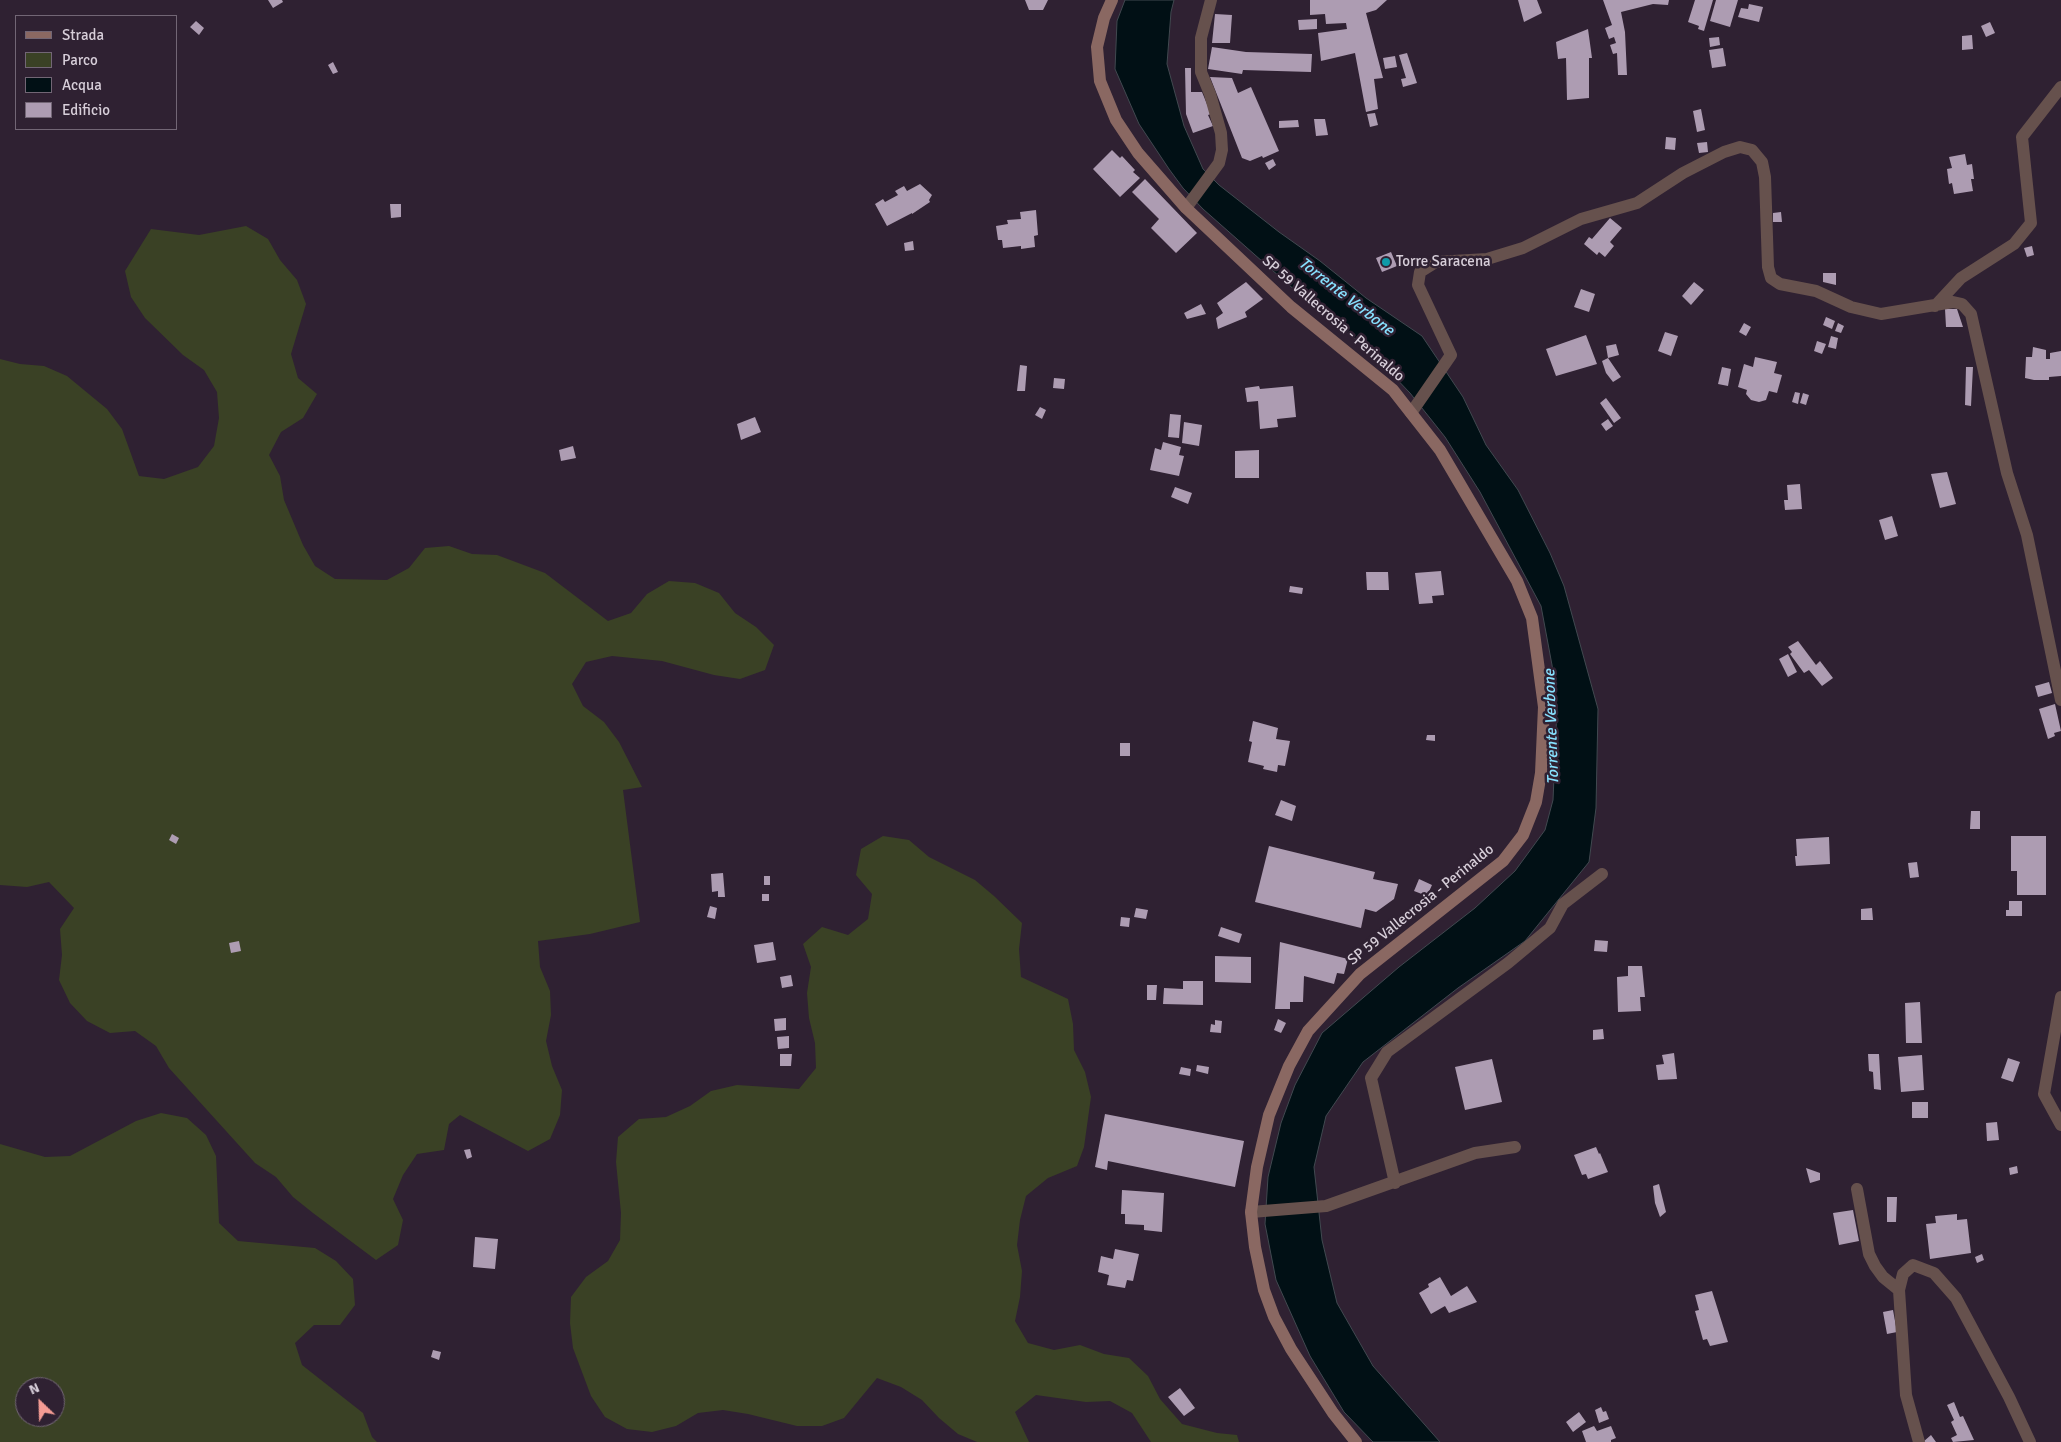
<!DOCTYPE html>
<style>
body{margin:0}
#map{position:relative;width:2061px;height:1442px;overflow:hidden;background:#2f2132;font-family:Signika,sans-serif}
canvas{display:block}
.legend{position:absolute;left:15px;top:15px;width:162px;height:115px;box-sizing:border-box;background:#2f2132;border:1px solid #726675;margin:0;padding:6px 9px;list-style:none;font-size:15px;color:#d7ced9}
.legend li{display:flex;align-items:center;gap:10px;height:25px}
.legend b{width:25px;border:1px solid #726675}
.north{position:absolute;left:15px;top:1377px;width:50px;height:50px;box-sizing:border-box;background:#2f2132;border:1px solid #726675;border-radius:50%;rotate:336deg;font-size:14px;font-weight:700;line-height:20px;text-align:center;color:#d7ced9}
.north::after{content:'';display:block;margin:auto;width:18px;height:22px;background:#f59c94;clip-path:polygon(50% 0,100% 100%,50% 72%,0 100%)}
</style>
<div id="map">
<canvas width="2061" height="1442"></canvas>
<ul class="legend">
<li><b style="height:6px;background:#8a6862"></b>Strada</li>
<li><b style="height:14px;background:#3a4125"></b>Parco</li>
<li><b style="height:14px;background:#011015"></b>Acqua</li>
<li><b style="height:14px;background:#ad9cb2"></b>Edificio</li>
</ul>
<div class="north">N</div>
</div>
<script>
const g = document.querySelector('canvas').getContext('2d');
g.lineJoin = 'round';
function fill(path, color) { g.fillStyle = color; g.fill(path, 'evenodd'); }
const poly = rows => new Path2D(rows.map(r => 'M' + r).join(''));
function stroke(path, color, width, dash) { g.strokeStyle = color; g.lineWidth = width; g.lineCap = dash ? 'butt' : 'round'; g.setLineDash(dash || []); g.stroke(path); }
function label(font, color, halo, rows, align = 'center') {
  g.font = font + ' Signika,sans-serif'; g.lineWidth = 5; g.setLineDash([]); g.textBaseline = 'middle'; g.strokeStyle = halo; g.fillStyle = color; for (const [text, x, y, turn = 0] of rows) {
    g.save(); g.translate(x, y); g.rotate((+turn || 0) * Math.PI / 180); g.textAlign = isNaN(turn) ? turn : align; if (halo) g.strokeText(text, 0, 0); g.fillText(text, 0, 0); g.restore();
  }
}
fill(poly([
 [246,226,268,239,280,260,297,280,306,304,291,354,298,378,317,394,303,418,281,432,269,455,280,476,284,500,303,545,315,566,335,579,387,580,409,568,425,548,449,546,472,554,497,555,545,573,608,621,631,613,647,594,669,581,695,583,719,593,735,613,756,627,774,645,765,670,740,679,714,675,662,661,612,656,586,662,572,684,583,706,604,722,619,742,642,787,623,790,640,922,590,934,538,941,540,967,550,991,551,1015,546,1041,552,1066,562,1090,560,1115,550,1139,528,1151,460,1115,449,1124,444,1150,417,1154,403,1175,393,1199,403,1220,398,1245,376,1260,313,1213,293,1197,276,1177,255,1163,169,1068,156,1046,135,1031,110,1033,87,1021,70,1003,59,980,62,955,60,929,74,908,49,882,27,887,0,885,0,359,20,364,44,366,67,376,107,409,122,429,139,476,164,479,198,467,214,446,219,418,217,392,204,370,183,355,145,318,131,297,125,271,151,229,199,235],
 [883,836,909,840,929,857,975,880,994,896,1022,923,1019,949,1021,977,1068,999,1073,1024,1074,1050,1085,1072,1091,1097,1084,1147,1077,1166,1048,1178,1026,1196,1020,1220,1017,1245,1022,1271,1020,1297,1015,1321,1028,1343,1054,1350,1080,1345,1104,1354,1129,1358,1148,1376,1160,1399,1182,1424,1217,1433,1237,1435,1239,1442,1151,1442,1132,1413,1110,1401,1086,1402,1036,1395,1015,1412,1029,1442,977,1442,958,1434,939,1418,922,1400,901,1387,877,1378,844,1418,822,1426,797,1426,748,1414,723,1410,698,1413,676,1426,652,1432,627,1429,605,1417,591,1396,573,1348,570,1323,571,1297,586,1277,608,1261,620,1240,621,1213,616,1162,618,1137,639,1119,666,1117,690,1106,711,1091,737,1085,799,1089,816,1068,815,1043,809,1018,807,993,811,967,803,944,822,927,848,935,868,919,872,894,856,875,861,849],
 [161,1113,187,1118,206,1135,216,1156,219,1223,238,1241,315,1248,336,1261,353,1279,355,1305,340,1325,314,1325,295,1343,302,1365,363,1413,372,1437,377,1442,0,1442,0,1144,45,1157,70,1156,136,1121],
 [25,1387,55,1387,55,1417,25,1417]
]), '#3a4125');
const water = poly([
 [1125,0,1174,0,1171,12,1167,64,1184,126,1203,169,1219,185,1279,232,1320,261,1366,298,1422,336,1463,397,1486,445,1518,490,1550,553,1564,586,1598,709,1596,808,1589,862,1525,941,1458,988,1363,1062,1326,1116,1314,1167,1322,1240,1337,1303,1373,1366,1440,1442,1373,1442,1344,1412,1310,1356,1276,1280,1265,1224,1268,1177,1281,1123,1295,1085,1322,1033,1399,967,1475,908,1515,871,1545,830,1553,800,1557,707,1552,665,1541,606,1480,492,1445,437,1410,393,1369,350,1314,307,1203,209,1183,188,1169,169,1139,124,1115,69,1117,21,1125,0]
]);
fill(water, '#011015');
stroke(water, '#414950', 1);
fill(poly([
 [268,0,282,0,283,2,273,8],
 [1025,0,1048,0,1043,10,1029,10],
 [1310,0,1387,0,1376,10,1366,13,1383,78,1374,79,1378,109,1366,112,1355,53,1321,61,1318,33,1347,29,1346,23,1326,24,1325,14,1310,15],
 [1518,0,1537,0,1542,13,1524,22],
 [1603,0,1669,0,1668,5,1653,4,1621,12,1625,32,1627,75,1618,75,1617,53,1613,54,1610,45,1616,43,1614,37,1609,39,1605,28,1612,25],
 [1695,0,1713,0,1704,31,1698,29,1699,26,1688,22],
 [1716,0,1738,0,1730,27,1710,21],
 [1749,4,1763,7,1759,22,1738,17,1741,8,1748,9],
 [1215,14,1232,15,1230,43,1212,43],
 [1317,19,1317,29,1299,30,1298,20],
 [196,21,204,28,199,35,190,27],
 [1990,22,1995,33,1986,37,1981,26],
 [1588,29,1592,58,1589,58,1589,98,1567,100,1566,58,1558,59,1556,42],
 [1972,35,1973,49,1962,50,1962,36],
 [1719,37,1720,45,1710,47,1709,38],
 [1212,47,1246,52,1312,54,1311,72,1243,70,1242,74,1208,69],
 [1723,48,1726,66,1712,68,1709,50],
 [1407,53,1417,83,1403,87,1401,79,1406,78,1399,55],
 [1395,56,1397,67,1385,69,1383,58],
 [333,62,338,72,333,74,328,65],
 [1185,68,1191,68,1191,92,1202,92,1211,114,1208,115,1213,126,1193,133,1186,114],
 [1210,77,1232,78,1238,93,1251,87,1279,151,1263,158,1262,156,1250,161,1242,158],
 [1701,109,1705,130,1697,132,1693,111],
 [1375,113,1378,125,1370,127,1367,114],
 [1314,119,1325,119,1328,135,1316,136],
 [1298,120,1299,127,1279,128,1279,121],
 [1666,137,1676,138,1675,150,1665,149],
 [1707,142,1708,152,1699,153,1697,143],
 [1112,150,1120,158,1122,156,1135,170,1133,172,1140,178,1120,197,1093,169],
 [1965,154,1967,165,1972,164,1974,179,1971,179,1973,191,1954,194,1952,183,1949,184,1947,169,1952,168,1949,157],
 [1273,159,1276,165,1269,170,1265,163],
 [1145,179,1197,233,1176,253,1151,228,1159,219,1132,192],
 [920,184,932,195,929,200,930,202,912,214,912,213,887,226,875,204,883,199,885,202,898,195,895,191,904,186,907,191],
 [390,204,401,204,401,217,391,218],
 [1036,210,1038,235,1034,236,1035,247,1021,249,1021,246,1003,248,1002,240,998,240,996,226,1008,224,1007,220,1021,219,1020,212],
 [1781,212,1782,222,1773,222,1773,213],
 [1610,218,1622,228,1610,242,1614,246,1605,257,1599,252,1597,255,1584,244,1589,237,1592,239],
 [913,241,914,250,905,251,904,243],
 [2032,246,2034,255,2027,257,2024,248],
 [1391,252,1397,266,1382,272,1376,258],
 [1823,273,1836,273,1836,285,1823,282],
 [1246,282,1263,299,1245,312,1247,317,1218,329,1216,318,1223,313,1217,303],
 [1694,282,1704,290,1691,305,1682,296],
 [1581,289,1595,294,1589,312,1574,307],
 [1201,304,1206,314,1187,319,1184,313],
 [1945,309,1957,309,1963,327,1946,327],
 [1826,317,1835,321,1832,329,1823,325],
 [1744,323,1751,327,1746,336,1739,332],
 [1838,323,1844,326,1841,333,1835,331],
 [1665,332,1678,336,1671,356,1658,351],
 [1586,335,1597,364,1556,376,1546,349],
 [1831,336,1838,338,1836,349,1828,347],
 [1817,341,1826,344,1822,354,1814,351],
 [1616,344,1619,355,1608,358,1606,346],
 [2033,347,2046,350,2046,359,2050,359,2050,353,2061,351,2061,376,2049,377,2049,380,2034,380,2025,378,2026,357,2032,357],
 [1755,357,1777,362,1774,373,1782,375,1777,393,1769,391,1766,400,1759,402,1751,400,1746,394,1747,390,1738,387,1744,364,1753,367],
 [1608,358,1621,377,1613,382,1606,373,1602,361],
 [1020,365,1027,366,1025,391,1017,391],
 [1722,367,1731,369,1728,386,1718,384],
 [1966,367,1973,367,1971,406,1965,405],
 [1054,378,1065,379,1064,389,1053,388],
 [1259,386,1260,389,1293,386,1296,417,1277,419,1278,427,1260,429,1258,401,1247,402,1245,388],
 [1795,392,1800,393,1798,404,1792,402],
 [1803,393,1809,395,1806,405,1800,403],
 [1606,398,1621,418,1614,423,1600,403],
 [1040,407,1046,410,1042,419,1035,415],
 [1170,414,1181,415,1179,438,1168,437],
 [755,417,761,432,741,440,737,424],
 [1608,419,1613,426,1606,431,1601,424],
 [1184,422,1202,425,1199,446,1182,443],
 [1163,442,1181,447,1179,455,1184,456,1179,476,1150,470,1155,448,1161,450],
 [573,446,576,458,561,461,559,450],
 [1259,450,1259,478,1235,478,1235,451],
 [1947,472,1956,504,1940,508,1931,474],
 [1800,484,1802,509,1785,510,1784,500,1788,500,1787,485],
 [1175,487,1192,493,1188,504,1171,497],
 [1892,516,1898,536,1885,540,1879,520],
 [1441,571,1444,595,1432,596,1433,603,1419,604,1415,573],
 [1366,572,1388,572,1389,590,1367,590],
 [1290,586,1303,588,1302,594,1289,592],
 [1798,641,1816,665,1820,661,1833,678,1822,686,1809,670,1804,673,1790,654,1792,652,1788,647],
 [1788,654,1797,672,1788,677,1779,659],
 [2049,682,2052,693,2038,697,2035,686],
 [2055,704,2061,731,2054,733,2055,736,2048,739,2039,709],
 [1253,721,1278,728,1276,739,1290,741,1285,766,1278,765,1277,772,1263,769,1264,766,1248,762,1252,742,1249,741],
 [1427,735,1435,735,1435,741,1426,740],
 [1120,743,1130,743,1130,756,1120,756],
 [1281,800,1296,806,1292,821,1275,815],
 [1971,811,1980,811,1980,829,1970,829],
 [172,834,179,838,176,844,169,840],
 [2011,836,2046,836,2046,895,2017,895,2017,871,2011,871],
 [1829,837,1830,864,1796,866,1795,856,1797,856,1796,839],
 [1269,846,1375,872,1373,879,1398,884,1394,899,1376,912,1365,909,1361,928,1255,902],
 [1917,862,1919,877,1910,878,1908,863],
 [723,873,725,897,718,897,718,891,712,892,711,874],
 [764,876,770,876,770,885,764,885],
 [1419,879,1432,885,1427,896,1414,891],
 [762,894,769,894,769,901,762,901],
 [2009,901,2022,901,2022,916,2006,916,2006,910,2009,910],
 [710,906,717,908,715,919,707,917],
 [1136,908,1148,910,1146,919,1134,917],
 [1872,908,1873,920,1861,920,1861,909],
 [1121,917,1130,918,1129,927,1120,926],
 [1221,927,1242,934,1239,943,1218,936],
 [1595,940,1608,941,1607,952,1594,951],
 [239,941,241,951,231,953,229,943],
 [773,942,776,960,757,963,754,945],
 [1280,942,1348,959,1344,974,1337,973,1334,984,1304,976,1303,1002,1290,1002,1290,1009,1275,1009],
 [1215,956,1251,957,1251,983,1215,982],
 [1628,966,1642,966,1645,997,1640,997,1641,1011,1618,1012,1617,977,1628,976],
 [791,975,793,986,782,988,780,977],
 [1183,981,1203,981,1203,1005,1163,1004,1164,988,1183,989],
 [1147,985,1157,985,1156,1000,1147,1000],
 [1920,1002,1922,1043,1906,1043,1905,1003],
 [786,1018,786,1030,775,1031,774,1019],
 [1278,1019,1286,1023,1281,1033,1274,1030],
 [1215,1020,1222,1021,1221,1033,1210,1032,1211,1024,1215,1025],
 [1603,1029,1604,1039,1593,1040,1593,1030],
 [789,1036,789,1048,778,1049,777,1037],
 [1674,1053,1677,1079,1658,1080,1656,1065,1664,1064,1662,1055],
 [780,1054,792,1054,791,1066,780,1066],
 [1868,1054,1879,1054,1881,1090,1874,1089,1873,1072,1869,1071],
 [1922,1055,1924,1090,1901,1092,1898,1057],
 [2008,1058,2020,1062,2013,1082,2001,1078],
 [1492,1059,1502,1102,1465,1110,1455,1067],
 [1197,1065,1209,1067,1208,1074,1196,1071],
 [1181,1067,1191,1069,1190,1076,1179,1074],
 [1912,1102,1928,1102,1928,1118,1912,1118],
 [1105,1114,1244,1141,1235,1187,1108,1161,1107,1170,1095,1167],
 [1997,1122,1999,1140,1987,1141,1986,1123],
 [1596,1147,1599,1154,1600,1153,1608,1172,1588,1179,1586,1174,1582,1175,1574,1155],
 [470,1149,472,1157,467,1159,464,1150],
 [2017,1166,2018,1173,2010,1175,2009,1168],
 [1806,1168,1820,1173,1820,1180,1810,1183],
 [1659,1184,1666,1212,1660,1217,1655,1203,1653,1186],
 [1122,1190,1164,1193,1162,1232,1144,1230,1144,1225,1125,1224,1125,1214,1121,1214],
 [1887,1197,1897,1197,1896,1222,1887,1222],
 [1853,1210,1859,1241,1839,1245,1833,1213],
 [1957,1214,1957,1220,1967,1219,1971,1253,1930,1259,1926,1224,1936,1223,1935,1216],
 [475,1237,498,1239,495,1269,473,1267],
 [1115,1249,1139,1254,1133,1281,1127,1280,1125,1288,1107,1285,1109,1275,1098,1272,1101,1256,1113,1259],
 [1982,1254,1984,1260,1977,1263,1975,1257],
 [1440,1277,1451,1296,1467,1286,1477,1302,1449,1313,1445,1306,1431,1314,1419,1293,1429,1287,1428,1284],
 [1712,1291,1728,1342,1710,1346,1707,1339,1703,1340,1695,1311,1699,1310,1695,1295],
 [1893,1310,1897,1332,1887,1334,1883,1312],
 [433,1350,441,1352,439,1360,431,1357],
 [1180,1388,1195,1408,1184,1416,1168,1397],
 [1954,1402,1960,1417,1963,1416,1974,1440,1953,1442,1951,1438,1957,1435,1951,1422,1954,1420,1947,1405],
 [1601,1407,1603,1412,1606,1411,1609,1419,1599,1423,1595,1410],
 [1579,1412,1586,1422,1573,1432,1566,1422],
 [1594,1426,1597,1431,1611,1426,1616,1438,1611,1440,1611,1442,1586,1442,1582,1431],
 [1931,1435,1936,1442,1923,1442]
]), '#ad9cb2');
stroke(poly([
 [1186,208,1219,163,1222,150,1221,133,1210,94,1201,72,1201,38,1211,0],
 [1935,306,1961,278,2014,244,2031,223,2022,137,2061,87],
 [1411,413,1451,355,1418,285,1420,272,1436,262,1487,259,1523,248,1581,219,1637,203,1683,173,1724,152,1740,147,1752,150,1762,162,1765,177,1768,267,1771,278,1780,284,1816,291,1851,307,1881,314,1953,302,1962,304,1971,314,2007,473,2027,535,2061,700],
 [2061,997,2044,1094,2061,1125],
 [1395,1183,1371,1078,1387,1052,1508,963,1550,928,1563,904,1602,874],
 [1857,1189,1869,1254,1875,1266,1883,1277,1899,1290],
 [1251,1212,1326,1206,1475,1153,1515,1147],
 [1919,1442,1906,1395,1899,1290,1903,1274,1913,1265,1934,1273,1956,1298,2009,1397,2030,1442]
]), '#66514d', 12);
stroke(poly([
 [1112,0,1104,18,1097,47,1100,81,1116,120,1138,153,1186,208,1291,307,1393,390,1440,450,1517,581,1532,618,1544,707,1541,773,1536,802,1523,835,1503,861,1360,974,1308,1031,1289,1066,1269,1115,1257,1167,1251,1212,1255,1247,1264,1290,1274,1317,1291,1349,1333,1413,1356,1442]
]), '#8a6862', 12);
for (const [x, y, r, color] of [
 [1386,262,5,"#0f9aa8"]
]) { const dot = new Path2D(); dot.arc(x, y, r, 0, 2 * Math.PI); g.fillStyle = color; g.fill(dot); stroke(dot, '#2f2132', 2); }
label('15px', '#d7ced9', '#2f2132', [
 ["Torre Saracena",1396,262]
], 'left');
label('15px', '#d7ced9', '#2f2132', [
 ["SP 59 Vallecrosia - Perinaldo",1333,319,41],
 ["SP 59 Vallecrosia - Perinaldo",1421,905,-39]
]);
label('italic 16px', '#87e1ff', '#2f2132', [
 ["Torrente Verbone",1346,297,38],
 ["Torrente Verbone",1552,727,-92]
]);
</script>
